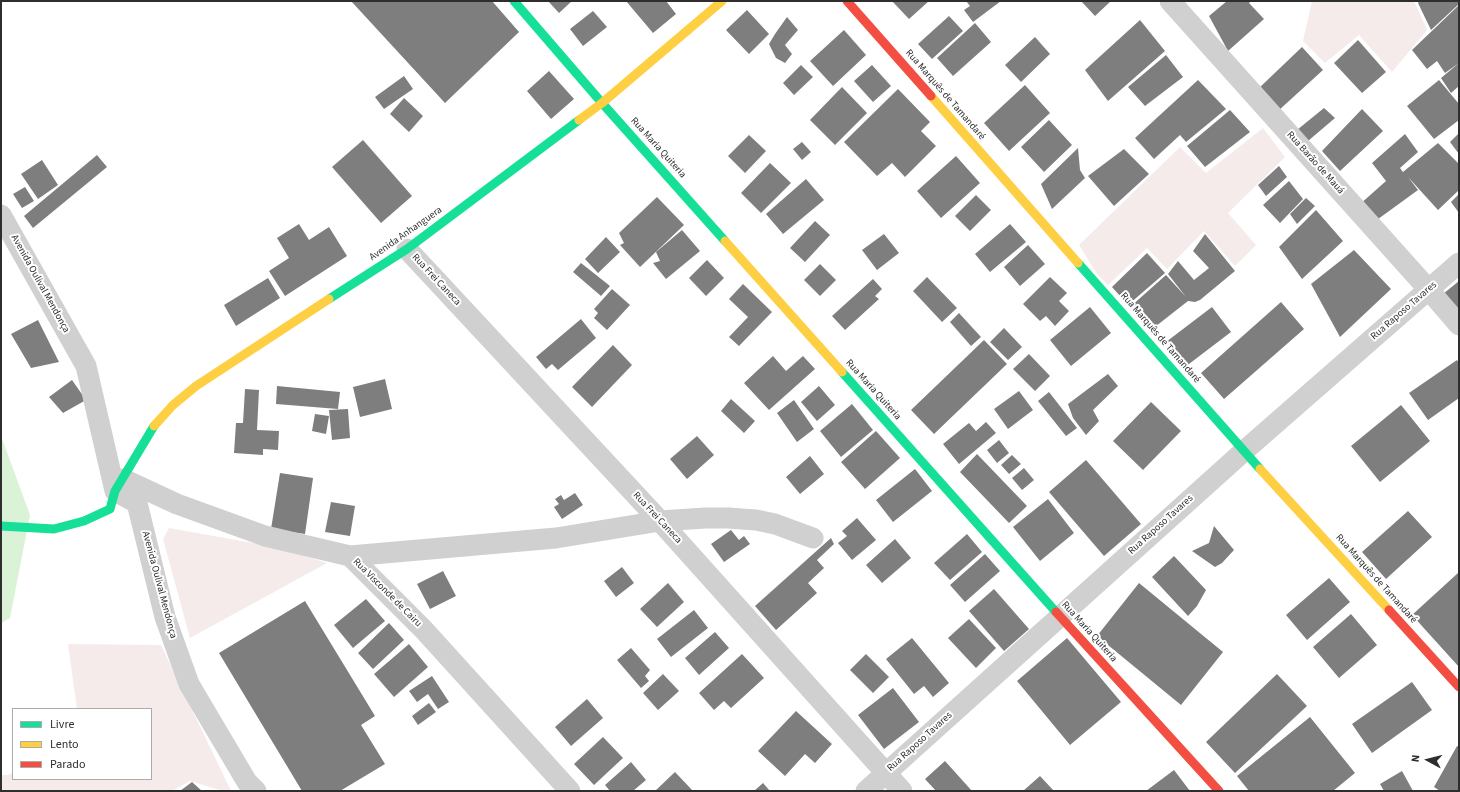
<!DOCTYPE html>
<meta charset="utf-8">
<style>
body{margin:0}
#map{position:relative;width:1460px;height:792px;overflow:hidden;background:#fff;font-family:"Source Sans 3",sans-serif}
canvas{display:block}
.frame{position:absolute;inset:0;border:2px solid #2e2e2e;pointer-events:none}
.legend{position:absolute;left:12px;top:708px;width:140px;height:72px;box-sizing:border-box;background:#fff;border:1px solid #ababab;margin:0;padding:5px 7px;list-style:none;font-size:12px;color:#2e2e2e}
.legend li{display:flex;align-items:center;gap:8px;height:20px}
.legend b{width:20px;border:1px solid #ababab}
.north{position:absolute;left:1408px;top:740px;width:40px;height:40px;-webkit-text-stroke:3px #fff;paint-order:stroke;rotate:277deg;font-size:11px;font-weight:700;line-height:16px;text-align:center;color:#2e2e2e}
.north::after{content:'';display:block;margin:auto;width:14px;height:18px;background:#2e2e2e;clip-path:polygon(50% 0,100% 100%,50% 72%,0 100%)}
</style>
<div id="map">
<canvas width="1460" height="792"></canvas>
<div class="frame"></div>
<ul class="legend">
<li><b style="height:5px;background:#16e098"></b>Livre</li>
<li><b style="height:5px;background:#ffcf43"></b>Lento</li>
<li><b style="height:5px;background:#f24e42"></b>Parado</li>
</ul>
<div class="north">N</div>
</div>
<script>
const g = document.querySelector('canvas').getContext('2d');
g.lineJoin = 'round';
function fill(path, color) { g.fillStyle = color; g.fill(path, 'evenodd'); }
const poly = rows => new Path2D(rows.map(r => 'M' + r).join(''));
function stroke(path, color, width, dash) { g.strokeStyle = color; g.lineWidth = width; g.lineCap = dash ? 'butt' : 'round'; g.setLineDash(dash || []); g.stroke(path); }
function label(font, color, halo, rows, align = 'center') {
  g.font = font + ' "Source Sans 3",sans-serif'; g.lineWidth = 4; g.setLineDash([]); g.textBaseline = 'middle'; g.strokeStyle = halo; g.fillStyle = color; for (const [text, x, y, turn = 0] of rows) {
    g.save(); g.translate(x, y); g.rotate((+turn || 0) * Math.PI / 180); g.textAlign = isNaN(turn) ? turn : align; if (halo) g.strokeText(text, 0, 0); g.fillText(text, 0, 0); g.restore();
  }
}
fill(poly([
 [1312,1,1414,1,1427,30,1392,72,1359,35,1325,63,1303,41],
 [1263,128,1285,157,1228,213,1256,245,1235,266,1204,231,1167,269,1147,248,1108,285,1097,274,1079,245,1180,147,1206,173],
 [169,528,281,548,327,563,190,638,163,539],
 [68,644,161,645,231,791,223,791,190,781,172,791,1,791,1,775,7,775,13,773,13,779,151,779,151,709,77,709]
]), '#f5ebeb');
fill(poly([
 [1,436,30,515,10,618,1,623]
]), '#daf3d6');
fill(poly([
 [351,1,492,1,519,32,445,103],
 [548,1,572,1,559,13],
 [626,1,666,1,676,14,653,33],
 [892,1,929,1,909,19],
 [966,1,1001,1,973,22,964,10,970,6],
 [1081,1,1111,1,1095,16],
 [1227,1,1251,1,1249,3,1264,19,1228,51,1209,16],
 [1419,1,1459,1,1459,4,1431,30,1418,3],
 [1458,6,1459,63,1445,73,1437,61,1427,69,1412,50],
 [747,10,769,34,749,54,726,30],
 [593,11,607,27,583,46,570,29],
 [949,16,963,31,932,59,918,44],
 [787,17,798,30,785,45,792,54,785,63,776,58,769,44,775,34],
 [1140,20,1165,51,1108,101,1085,70],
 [975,23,991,42,953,76,937,58],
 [844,30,866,55,833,86,810,61],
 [1035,37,1050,54,1021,82,1005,65],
 [1358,40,1386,72,1362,93,1334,63],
 [1302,47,1323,70,1278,111,1257,90],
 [1166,55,1183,77,1145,106,1128,87],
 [1459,63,1459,86,1451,93,1441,78],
 [801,65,813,77,794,95,783,83],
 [872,65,891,86,873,102,854,81],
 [549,71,574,99,551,119,527,91],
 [404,76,413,89,384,109,375,97],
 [1198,80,1226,109,1186,142,1180,135,1154,159,1135,138],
 [1439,80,1459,104,1459,120,1434,139,1407,106],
 [1025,85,1050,113,1009,151,984,123],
 [842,87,867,113,835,145,810,120],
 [898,89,930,122,921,131,936,146,905,177,892,163,877,176,844,142],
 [404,98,423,116,409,132,390,114],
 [1324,108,1335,118,1308,141,1297,130],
 [1362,109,1383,131,1340,171,1322,151],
 [1230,110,1250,132,1205,167,1187,146],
 [1049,120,1072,145,1044,172,1021,147],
 [1459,133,1459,154,1450,142],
 [1405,134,1418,152,1400,168,1403,172,1438,143,1459,164,1459,190,1438,210,1408,177,1418,190,1374,222,1359,205,1386,181,1372,163],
 [749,135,766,151,745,173,728,156],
 [363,140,412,196,381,223,332,167],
 [802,142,811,152,802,160,793,149],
 [1078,148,1080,170,1085,178,1052,209,1041,184],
 [1124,149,1149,174,1114,206,1088,176],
 [97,155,107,167,33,228,24,216],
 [956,156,980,183,941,218,917,191],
 [42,160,58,185,38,199,21,174],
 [770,163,791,183,761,213,741,193],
 [1279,166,1287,177,1266,196,1258,185],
 [806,179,824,200,783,234,766,214],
 [1289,181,1303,199,1280,223,1263,205],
 [25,187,34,201,22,208,13,194],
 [1459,194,1459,213,1451,202],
 [976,195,991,210,970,231,955,216],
 [657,197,684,225,640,267,620,245,624,243,619,233],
 [1306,198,1315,206,1297,224,1290,214],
 [1316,210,1343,241,1302,279,1279,247],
 [815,221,830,235,805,262,790,248],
 [299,224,309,240,329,227,347,256,285,296,269,271,289,258,277,238],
 [1010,224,1026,242,990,272,975,254],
 [682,230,700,251,666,279,653,263,660,261,656,252],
 [884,234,899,253,877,270,862,250],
 [1205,234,1235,271,1200,300,1195,302,1188,301,1151,330,1130,307,1166,275,1186,297,1168,274,1178,261,1194,280,1209,268,1193,251],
 [606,237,620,252,598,273,585,259],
 [1028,245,1045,264,1020,286,1004,267],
 [1354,250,1391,289,1340,337,1311,284],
 [1147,253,1165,273,1128,305,1112,287],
 [707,260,724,278,706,296,689,278],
 [581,263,610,286,601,296,573,272],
 [820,264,836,280,820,296,804,280],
 [927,277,957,308,942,322,913,291],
 [1050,277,1067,293,1059,301,1069,311,1055,326,1046,316,1040,321,1023,304],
 [268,278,280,298,236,326,224,305],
 [873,279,882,289,875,296,879,299,845,330,832,316],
 [1459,281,1459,315,1443,294],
 [743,284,772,312,739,346,729,337,748,317,729,299],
 [612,289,630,305,607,330,594,318,598,313,594,309],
 [1281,302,1304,329,1224,399,1201,373],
 [1090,307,1111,333,1071,366,1050,340],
 [1212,307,1231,332,1185,367,1166,342],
 [959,313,981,337,971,346,950,322],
 [581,319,596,338,558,370,552,364,546,369,536,357],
 [38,320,59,362,31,368,11,334],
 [1004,328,1022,347,1008,360,990,342],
 [984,340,1007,364,934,434,911,410],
 [613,345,632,365,592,407,572,387],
 [1029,354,1050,376,1035,391,1013,369],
 [773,356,786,371,803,356,815,369,769,410,744,383],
 [1457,360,1459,363,1459,398,1428,420,1409,393],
 [1108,374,1118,386,1093,410,1099,421,1086,435,1073,418,1068,404],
 [385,379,392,409,360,417,353,387],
 [72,380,86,400,63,413,49,397],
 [277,386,340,392,338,409,276,404],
 [819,386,835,405,817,421,801,402],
 [245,389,259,390,257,430,279,431,278,450,263,449,263,455,234,453,236,423,243,423],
 [1019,391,1033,410,1008,429,994,409],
 [1049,392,1077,428,1066,436,1038,401],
 [731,399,755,421,744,433,721,411],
 [794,400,814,429,797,442,777,413],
 [1151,402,1181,431,1143,470,1113,441],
 [852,404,873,430,841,457,820,431],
 [1401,405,1430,441,1380,482,1351,446],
 [348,409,350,438,332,440,329,410],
 [315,414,329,416,326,434,312,431],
 [986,422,996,433,959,464,943,444,969,423,976,431],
 [876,431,900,458,865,489,841,462],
 [697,436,714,455,687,479,670,459],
 [999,440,1009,453,997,463,987,450],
 [977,454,1027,506,1009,523,960,472],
 [1012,455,1021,464,1009,474,1001,465],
 [810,456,824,474,800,494,786,477],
 [1086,460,1141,524,1104,556,1049,492],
 [1024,468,1034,480,1022,490,1012,478],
 [915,469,932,491,893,522,876,500],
 [280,473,313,478,305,534,271,529],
 [575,493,583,505,562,519,554,507,559,504,555,499,561,495,564,500],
 [1048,499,1074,533,1040,561,1013,527],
 [331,502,355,506,350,536,325,532],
 [1408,511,1432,537,1386,579,1362,552],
 [857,518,876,540,852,560,838,543,847,536,842,531],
 [1214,526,1234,550,1222,563,1215,567,1192,551,1209,543],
 [731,530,739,540,744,536,750,544,724,562,711,544],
 [967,534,982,552,950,580,934,563],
 [831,538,834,544,817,560,824,568,808,583,817,593,776,630,755,606],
 [895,539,911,558,882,583,866,565],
 [985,554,1000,571,965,602,950,585],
 [1174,556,1206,590,1197,606,1188,616,1152,577],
 [622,567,634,583,616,597,604,581],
 [443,571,456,596,430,609,417,584],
 [1458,573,1459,575,1459,667,1412,615],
 [1329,578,1350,602,1307,640,1286,615],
 [668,583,684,602,657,627,640,609],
 [1139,583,1223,652,1181,705,1097,636],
 [994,589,1029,629,1004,651,969,611],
 [366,599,385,621,353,648,334,625],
 [305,601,375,716,361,725,385,764,340,791,302,791,219,653],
 [694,610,708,628,671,657,657,639],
 [1351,614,1377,645,1339,678,1313,647],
 [969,619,996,648,976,668,948,638],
 [389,623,404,640,373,669,358,653],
 [715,632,729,648,699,675,685,658],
 [912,638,949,683,933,697,924,686,914,694,886,659],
 [1067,638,1121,702,1070,745,1017,681],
 [409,644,428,667,394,697,374,674],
 [631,648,650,670,645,676,649,681,641,688,617,660],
 [742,654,764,678,731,708,724,701,714,710,699,693],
 [866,654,889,677,873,693,850,670],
 [663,674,679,691,658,710,643,693],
 [1277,674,1307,706,1235,773,1206,742],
 [432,676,449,702,438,709,428,694,417,702,409,691],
 [1412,682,1432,710,1372,753,1352,724],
 [893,688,919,722,884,749,858,715],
 [587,699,603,718,571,746,555,727],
 [429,703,436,712,418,725,412,716],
 [796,711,832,744,815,763,805,754,785,776,758,751],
 [1310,717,1355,773,1333,791,1249,791,1237,776],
 [603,737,623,758,594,785,574,764],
 [1457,746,1459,747,1459,791,1440,791,1434,787],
 [945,761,972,791,936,791,925,779],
 [631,762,646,780,633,791,610,791,605,785],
 [1174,770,1190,791,1146,791],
 [1402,771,1413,791,1384,791,1380,784],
 [675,772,693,791,655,791],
 [1040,776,1054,791,1023,791],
 [192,782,202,791,180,791],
 [763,783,770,791,754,791]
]), '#7e7e7e');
stroke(poly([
 [1170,1,1429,290,1459,325],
 [1,215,86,366,115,491,137,503,165,617,189,684,247,782,256,791],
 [407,249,660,521,902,791],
 [123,479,177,504,265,536,350,556,424,630,570,791],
 [350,556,556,538,660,521,705,518,728,518,756,520,775,524,813,538],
 [866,791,1244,451,1459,263]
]), '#d0d0d0', 21);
stroke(poly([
 [514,1,602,103,725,241],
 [1078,263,1260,469],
 [329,299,407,249,579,120],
 [842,372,1056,612],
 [1,526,54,529,84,521,110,509,115,491,154,426]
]), '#16e098', 9);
stroke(poly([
 [931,96,1078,263],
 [579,120,602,103,722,1],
 [725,241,842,372],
 [154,426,173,405,196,386,329,299],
 [1260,469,1389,610]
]), '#ffcf43', 9);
stroke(poly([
 [847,1,931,96],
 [1389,610,1459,687],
 [1056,612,1219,791]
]), '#f24e42', 9);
label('10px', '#2e2e2e', '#fff', [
 ["Rua Marquês de Tamandaré",945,95,49],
 ["Rua Maria Quiteria",658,148,48],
 ["Rua Barão de Mauá",1315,163,48],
 ["Avenida Anhanguera",406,234,-35],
 ["Rua Frei Caneca",436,280,47],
 ["Avenida Oulival Mendonça",40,284,61],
 ["Rua Raposo Tavares",1404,311,-41],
 ["Rua Marquês de Tamandaré",1160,338,49],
 ["Rua Maria Quiteria",873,390,48],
 ["Rua Frei Caneca",657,518,47],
 ["Rua Raposo Tavares",1161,525,-42],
 ["Rua Marquês de Tamandaré",1376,579,48],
 ["Avenida Oulival Mendonça",159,585,75],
 ["Rua Visconde de Cairu",387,593,45],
 ["Rua Maria Quiteria",1089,632,48],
 ["Rua Raposo Tavares",920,742,-42]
]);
</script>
